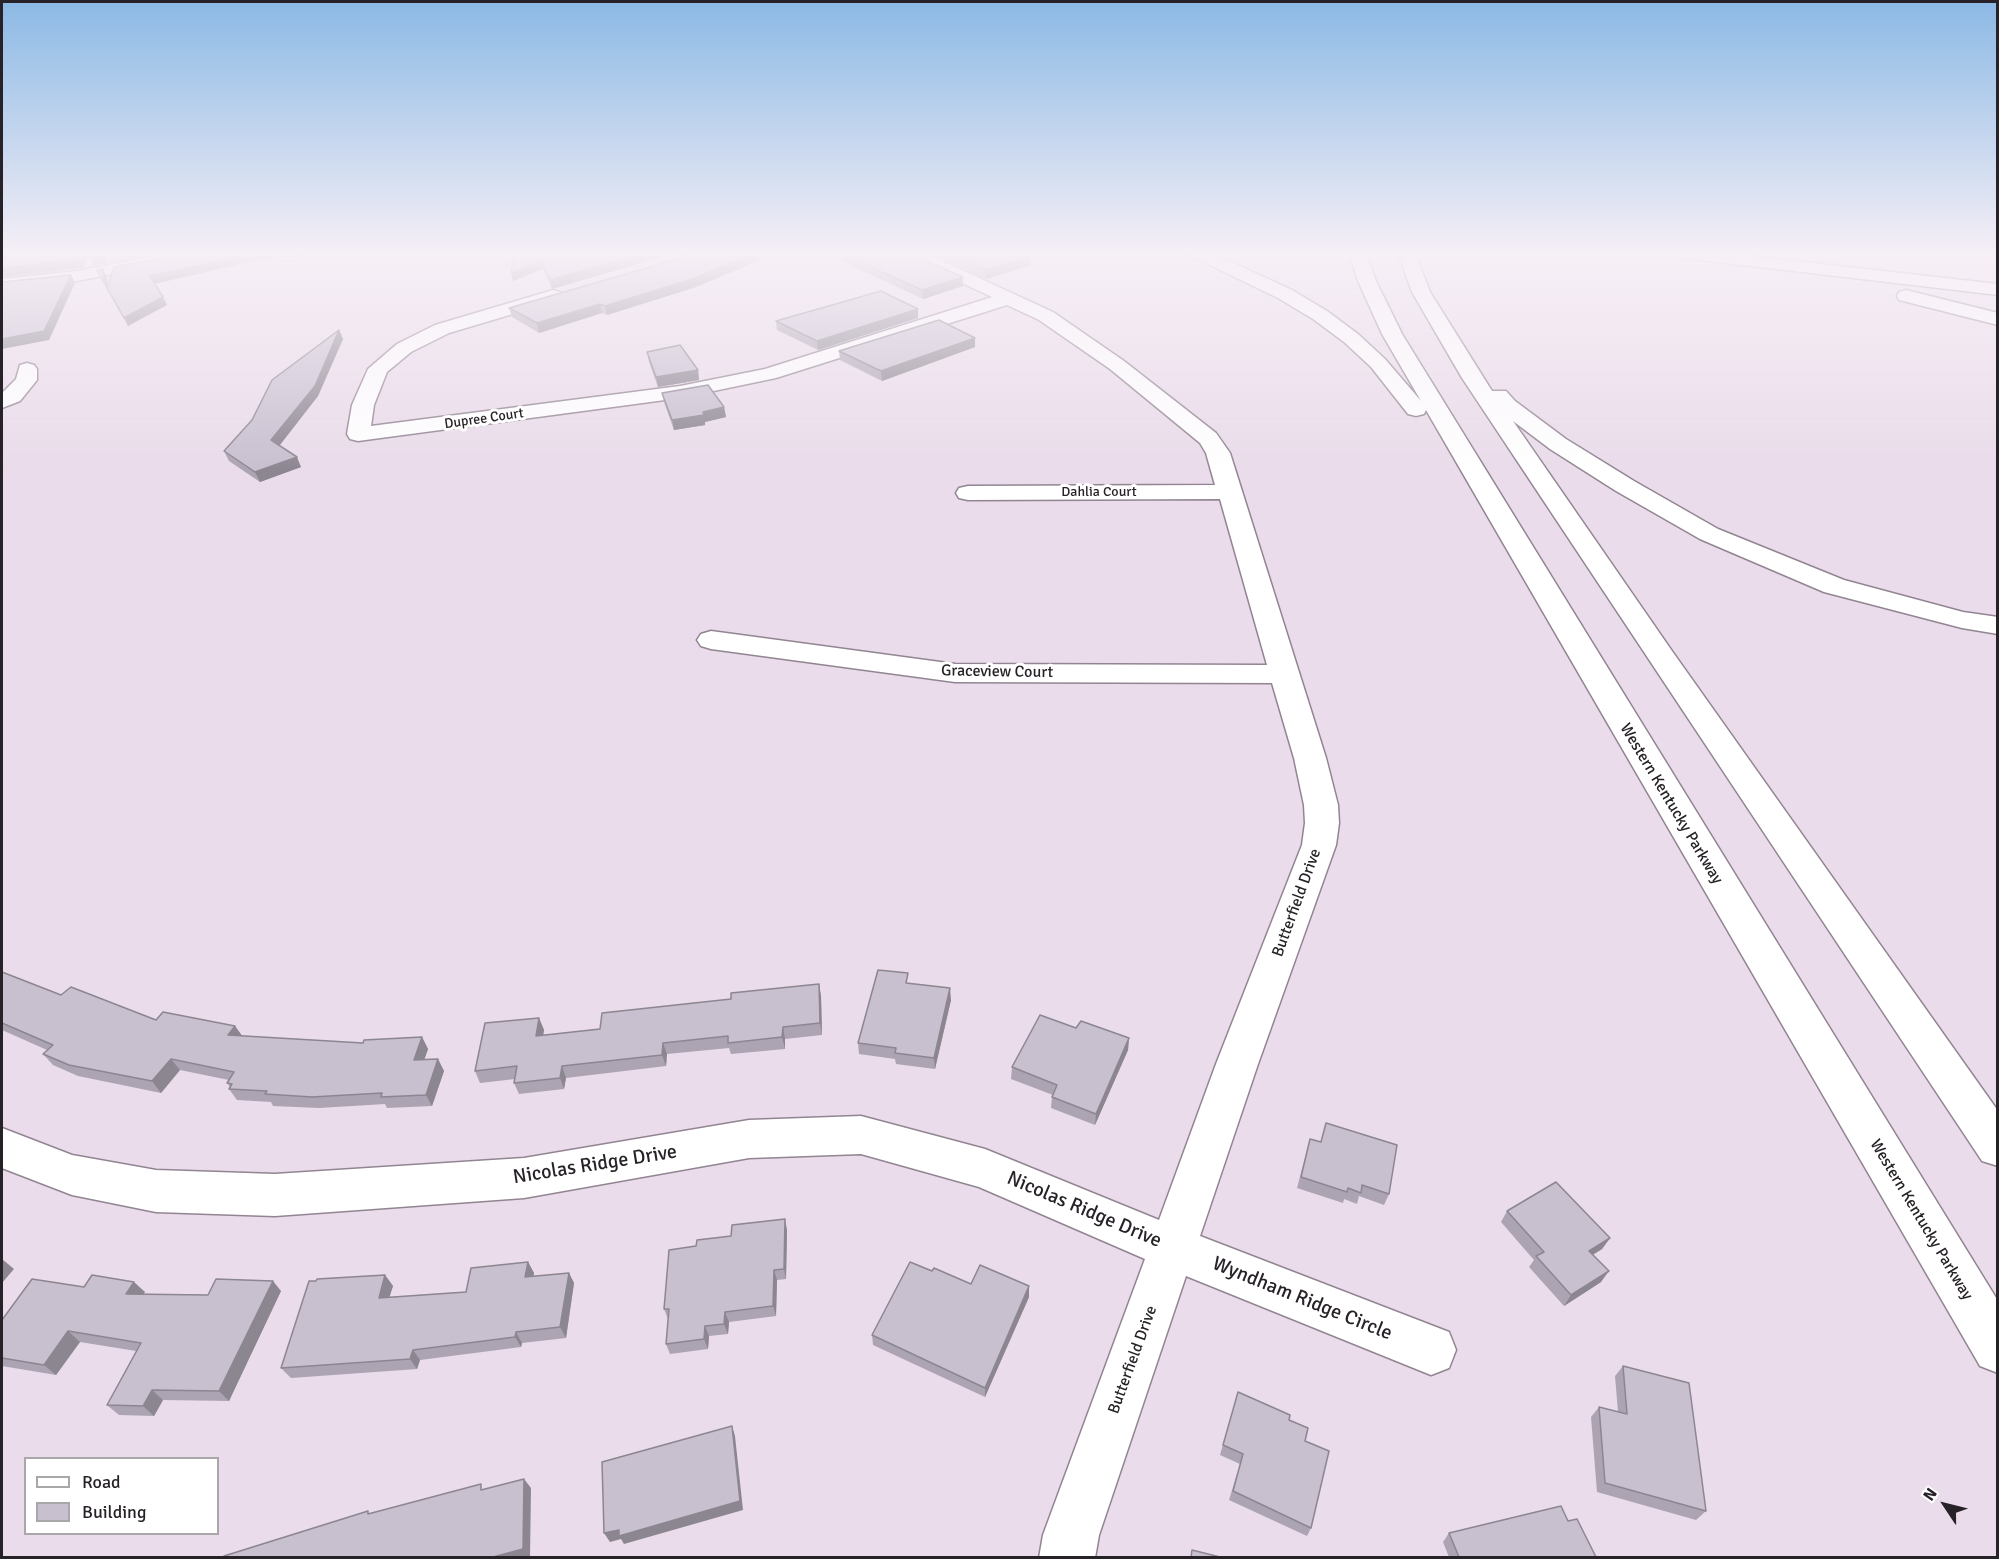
<!DOCTYPE html>
<style>
body{margin:0}
#map{position:relative;width:1999px;height:1559px;overflow:hidden;background:#eadcea;font-family:Signika,sans-serif}
canvas{display:block}
.frame{position:absolute;inset:0;border:3px solid #272227;pointer-events:none}
.legend{position:absolute;left:24px;top:1457px;width:195px;height:78px;box-sizing:border-box;background:#fff;border:2px solid #a9a7a9;margin:0;padding:8px 10px;list-style:none;font-size:18px;color:#272227}
.legend li{display:flex;align-items:center;gap:12px;height:30px}
.legend b{width:30px;border:2px solid #a9a7a9}
.north{position:absolute;left:1915px;top:1475px;width:60px;height:60px;-webkit-text-stroke:4px #fff;paint-order:stroke;rotate:305deg;font-size:16px;font-weight:700;line-height:24px;text-align:center;color:#272227}
.north::after{content:'';display:block;margin:auto;width:21px;height:27px;background:#272227;clip-path:polygon(50% 0,100% 100%,50% 72%,0 100%)}
</style>
<div id="map">
<canvas width="1999" height="1559"></canvas>
<div class="frame"></div>
<ul class="legend">
<li><b style="height:8px;background:#fff"></b>Road</li>
<li><b style="height:16px;background:#c8bfcf"></b>Building</li>
</ul>
<div class="north">N</div>
</div>
<script>
const g = document.querySelector('canvas').getContext('2d');
g.lineJoin = 'round';
const poly = rows => new Path2D(rows.map(r => 'M' + r).join(''));
function stroke(path, color, width, dash) { g.strokeStyle = color; g.lineWidth = width; g.lineCap = dash ? 'butt' : 'round'; g.setLineDash(dash || []); g.stroke(path); }
function fill(path, color) { g.fillStyle = color; g.fill(path, 'evenodd'); }
function label(font, color, halo, rows, align = 'center') {
  g.font = font + ' Signika,sans-serif'; g.lineWidth = 6; g.setLineDash([]); g.textBaseline = 'middle'; g.strokeStyle = halo; g.fillStyle = color; for (const [text, x, y, turn = 0] of rows) {
    g.save(); g.translate(x, y); g.rotate((+turn || 0) * Math.PI / 180); g.textAlign = isNaN(turn) ? turn : align; if (halo) g.strokeText(text, 0, 0); g.fillText(text, 0, 0); g.restore();
  }
}
const minor = poly([
 [170,253,203,253,200,257,194,258,77,281,2,289,2,279,77,271,170,253],
 [904,253,925,253,1053,312,1124,361,1216,433,1230,453,1326,758,1338,805,1339,823,1336,845,1258,1064,1200,1236,1449,1332,1456,1350,1449,1368,1431,1375,1186,1276,1099,1535,1095,1558,1039,1558,1043,1535,1145,1259,979,1187,861,1154,749,1158,524,1198,275,1216,156,1212,72,1195,2,1168,2,1128,72,1155,156,1170,275,1174,524,1158,749,1120,861,1116,985,1149,1159,1220,1216,1064,1302,845,1305,823,1304,805,1294,758,1272,683,955,682,711,649,701,646,697,640,701,634,711,631,955,664,1267,665,1220,499,968,500,959,498,956,493,959,488,968,486,1215,485,1206,453,1200,443,1110,369,1039,320,1007,305,776,378,680,398,358,441,350,439,347,434,352,405,368,369,397,344,435,325,553,290,560,292,562,296,560,300,449,333,411,352,387,372,374,405,371,426,680,386,765,369,992,297,906,257,904,253],
 [27,363,34,365,37,369,37,380,20,401,2,408,2,393,16,379,20,365,27,363]
]);
const highway = poly([
 [1190,253,1212,253,1292,290,1327,311,1358,334,1385,359,1421,401,1382,334,1358,281,1349,253,1366,253,1376,281,1402,334,1998,1301,1998,1373,1980,1366,1426,410,1424,414,1416,416,1408,414,1371,367,1344,342,1313,319,1278,298,1193,257,1190,253],
 [1398,253,1415,253,1430,292,1492,391,1506,391,1515,401,1566,439,1634,481,1718,529,1844,580,1963,612,1998,617,1998,634,1962,628,1824,592,1700,539,1616,491,1550,449,1513,421,1672,651,1998,1111,1998,1166,1982,1161,1462,378,1412,292,1398,253],
 [1675,253,1724,253,1998,284,1998,295,1683,258,1677,257,1675,253],
 [1906,290,1998,313,1998,325,1899,300,1897,296,1899,292,1906,290]
]);
stroke(minor, '#928592', 3);
stroke(highway, '#928592', 3);
fill(minor, '#fff');
fill(highway, '#fff');
fill(poly([
 [514,253,675,253,552,289,543,269,513,281],
 [811,253,909,253,963,277,963,286,923,299,835,258],
 [929,253,1023,253,1031,256,1031,265,986,279],
 [696,287,607,315,602,313,539,333,512,317,509,308],
 [918,309,918,318,818,350,777,330,776,321],
 [339,330,343,339,318,396,279,446,301,467,260,482,229,461,224,451],
 [975,338,975,347,882,381,840,360,839,351],
 [647,352,698,370,699,380,658,387,649,362],
 [662,393,724,407,726,417,705,422,705,425,674,430,664,402],
 [2,972,61,995,156,1020,235,1026,242,1036,363,1043,422,1037,428,1049,424,1060,438,1059,444,1071,432,1106,387,1108,385,1104,319,1108,273,1106,271,1102,237,1100,229,1089,230,1087,227,1083,229,1080,180,1070,161,1093,78,1076,53,1065,43,1054,47,1050,2,1030],
 [909,983,951,1000,935,1069,896,1064,895,1059,859,1054,858,1043],
 [819,984,821,996,822,1035,785,1039,785,1049,731,1054,729,1048,667,1054,666,1066,566,1078,564,1089,519,1094,514,1083,515,1079,480,1083,475,1071,539,1018,544,1030,543,1035,600,1029,731,999],
 [1076,1028,1129,1038,1128,1050,1095,1125,1051,1108,1052,1097,1053,1095,1011,1079,1012,1067],
 [1326,1123,1389,1194,1384,1205,1359,1196,1357,1204,1344,1199,1343,1203,1297,1188,1310,1139,1321,1142],
 [1507,1211,1610,1238,1602,1249,1593,1255,1601,1282,1564,1306,1529,1267,1534,1260,1501,1222],
 [787,1230,786,1279,777,1280,776,1316,729,1322,728,1334,709,1336,708,1349,670,1354,666,1344,668,1319,664,1309,696,1246],
 [528,1262,534,1273,533,1277,569,1273,574,1283,566,1338,522,1343,521,1347,420,1360,417,1369,291,1378,281,1368,316,1281,385,1275,393,1286,389,1297,466,1292],
 [932,1271,971,1284,1029,1286,1029,1297,985,1397,873,1345,872,1335],
 [84,1287,145,1292,143,1294,208,1295,281,1291,229,1401,163,1400,154,1416,119,1415,107,1405,136,1351,80,1342,56,1375,2,1366,2,1320],
 [1623,1366,1706,1511,1696,1520,1597,1492,1591,1417,1599,1407,1618,1412,1615,1376],
 [1238,1392,1289,1420,1305,1441,1311,1528,1307,1536,1229,1500,1240,1464,1220,1455],
 [1568,1521,1596,1557,1449,1557,1443,1542,1449,1533]
]), '#aca4b2');
fill(poly([
 [82,253,87,253,89,256,83,268,2,277,2,268],
 [102,253,105,253,106,263,94,265,90,257],
 [119,253,161,253,122,260],
 [252,253,334,253,258,260,154,284,150,276],
 [645,253,675,253,552,289,550,280],
 [756,253,777,253,696,287,607,315,605,306],
 [1031,256,1031,265,986,279,986,270],
 [541,261,543,269,513,281,511,273],
 [103,269,107,277,108,292,104,283],
 [71,275,75,283,49,340,2,349,2,339],
 [963,277,963,286,923,299,922,290],
 [163,297,167,305,128,326,124,318],
 [600,304,602,313,539,333,537,323],
 [918,309,918,318,818,350,817,341],
 [339,330,343,339,318,396,276,450,271,440],
 [975,338,975,347,882,381,881,371],
 [698,370,699,380,658,387,656,377],
 [724,407,726,417,705,422,705,425,674,430,672,420],
 [297,457,301,467,260,482,255,472],
 [819,984,821,996,822,1035,820,1023],
 [950,988,951,1000,935,1069,934,1058],
 [539,1018,544,1030,541,1048,536,1036],
 [235,1026,243,1037,228,1035],
 [783,1027,785,1039,785,1049,782,1037],
 [422,1037,428,1049,420,1072,414,1060],
 [1129,1038,1128,1050,1095,1125,1096,1114],
 [663,1043,667,1054,666,1066,662,1055],
 [171,1059,180,1070,161,1093,152,1081],
 [438,1059,444,1071,432,1106,426,1095],
 [562,1066,566,1078,564,1089,560,1078],
 [785,1219,787,1230,786,1279,784,1269],
 [1610,1238,1602,1249,1582,1261,1589,1251],
 [2,1259,14,1269,2,1283],
 [528,1262,534,1273,531,1288,525,1277],
 [774,1270,777,1280,776,1316,773,1306],
 [1609,1271,1601,1282,1564,1306,1571,1295],
 [569,1273,574,1283,566,1338,560,1327],
 [385,1275,393,1286,386,1308,379,1298],
 [273,1281,281,1291,229,1401,219,1391],
 [134,1282,145,1292,137,1304,126,1294],
 [1029,1286,1029,1297,985,1397,985,1388],
 [725,1312,729,1322,728,1334,724,1324],
 [705,1326,709,1336,708,1349,704,1339],
 [68,1331,80,1342,56,1375,44,1365],
 [516,1332,522,1343,521,1347,515,1337],
 [413,1350,420,1360,417,1369,410,1359],
 [152,1390,163,1400,154,1416,143,1406],
 [732,1426,735,1436,743,1510,624,1544,621,1539,610,1542,604,1533],
 [524,1479,531,1488,530,1557,493,1557]
]), '#8c8691');
const building = poly([
 [2,253,82,253,79,259,2,268,2,253],
 [87,253,102,253,102,255,90,257,87,253],
 [189,253,252,253,150,276,163,297,124,318,107,288,114,267,189,253],
 [514,253,645,253,550,280,541,261,511,273,514,253],
 [698,253,756,253,695,278,605,306,600,304,537,323,509,308,698,253],
 [840,253,909,253,963,277,922,290,840,253],
 [947,253,1023,253,1031,256,986,270,947,253],
 [103,269,104,283,97,270,103,269],
 [71,275,44,331,2,339,2,282,71,275],
 [881,291,918,309,817,341,776,321,881,291],
 [939,320,975,338,881,371,839,351,939,320],
 [339,330,315,386,271,440,297,457,255,472,224,451,252,420,272,380,339,330],
 [680,345,698,370,656,377,647,352,680,345],
 [708,385,724,407,703,412,704,415,672,420,662,393,708,385],
 [878,970,908,973,906,983,950,988,934,1058,895,1053,896,1048,858,1043,878,970],
 [2,972,61,995,71,987,156,1020,163,1012,235,1026,228,1035,363,1043,364,1040,422,1037,414,1060,438,1059,426,1095,381,1097,382,1093,312,1097,265,1094,267,1091,229,1089,232,1084,227,1083,234,1072,171,1059,152,1081,69,1065,43,1054,53,1045,2,1023,2,972],
 [819,984,820,1023,783,1027,782,1037,728,1043,728,1036,663,1043,662,1055,562,1066,560,1078,514,1083,517,1066,475,1071,485,1023,539,1018,536,1036,600,1029,602,1013,731,999,731,993,819,984],
 [1040,1015,1076,1028,1081,1021,1129,1038,1096,1114,1052,1097,1057,1085,1012,1067,1040,1015],
 [1326,1123,1397,1145,1389,1194,1362,1185,1361,1193,1348,1188,1347,1192,1301,1177,1310,1139,1321,1142,1326,1123],
 [1556,1182,1610,1238,1589,1251,1609,1271,1571,1295,1536,1256,1544,1252,1507,1211,1556,1182],
 [785,1219,784,1269,774,1270,773,1306,725,1312,724,1324,705,1326,704,1339,666,1344,669,1309,664,1309,669,1250,696,1246,697,1240,731,1236,732,1225,785,1219],
 [528,1262,525,1277,569,1273,560,1327,516,1332,515,1337,413,1350,410,1359,281,1368,309,1281,316,1281,317,1279,385,1275,379,1298,466,1292,471,1268,528,1262],
 [910,1262,932,1271,934,1268,971,1284,980,1265,1029,1286,985,1388,872,1335,910,1262],
 [92,1275,134,1282,126,1294,208,1295,216,1279,273,1281,219,1391,152,1390,143,1406,107,1405,141,1343,68,1331,44,1365,2,1358,2,1320,32,1279,84,1287,92,1275],
 [1623,1366,1689,1383,1706,1511,1605,1483,1599,1407,1627,1414,1623,1366],
 [1238,1392,1290,1415,1289,1420,1308,1428,1305,1441,1329,1451,1311,1528,1233,1491,1243,1454,1223,1445,1238,1392],
 [732,1426,740,1501,619,1536,619,1530,604,1533,602,1462,732,1426],
 [524,1479,523,1549,493,1557,224,1557,224,1556,368,1511,368,1514,481,1484,481,1490,524,1479],
 [1561,1506,1568,1521,1577,1519,1596,1557,1459,1557,1449,1533,1561,1506],
 [1192,1550,1220,1557,1191,1557,1192,1550]
]);
fill(building, '#c8bfcf');
stroke(building, '#8c8691', 1.5);
const sky = g.createLinearGradient(0, 0, 0, 471);
sky.addColorStop(0, '#8bb9e5');
sky.addColorStop(0.54, '#f6eff6');
sky.addColorStop(1, '#f6eff600');
g.fillStyle = sky;
g.fillRect(0, 0, 1999, 471);
label('14px', '#272227', '#fff', [
 ["Dupree Court",484,419,-8],
 ["Dahlia Court",1099,492]
]);
label('16px', '#272227', '#fff', [
 ["Graceview Court",997,672,1],
 ["Western Kentucky Parkway",1671,804,59],
 ["Butterfield Drive",1297,903,-70],
 ["Western Kentucky Parkway",1921,1220,59],
 ["Butterfield Drive",1133,1360,-70]
]);
label('20px', '#272227', '#fff', [
 ["Nicolas Ridge Drive",595,1165,-9],
 ["Nicolas Ridge Drive",1084,1210,23],
 ["Wyndham Ridge Circle",1302,1299,22]
]);
</script>
